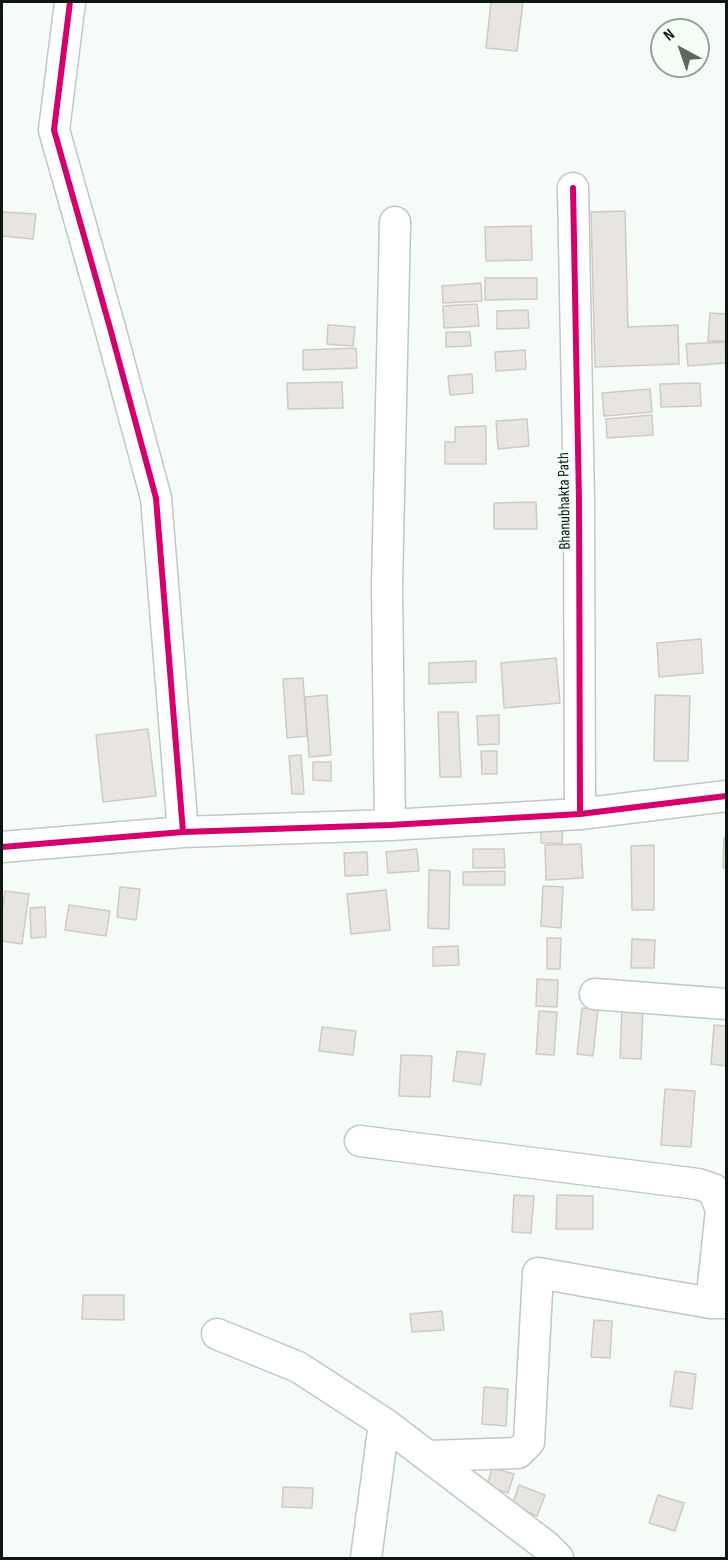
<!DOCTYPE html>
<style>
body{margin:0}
#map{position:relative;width:728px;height:1560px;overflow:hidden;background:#f5fcf8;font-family:"Sofia Sans Condensed",sans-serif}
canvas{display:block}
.frame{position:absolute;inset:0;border:3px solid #0b1711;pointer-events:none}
.north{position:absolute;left:650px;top:18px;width:60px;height:60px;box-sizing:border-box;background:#f2fff7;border:2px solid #96a29b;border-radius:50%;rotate:320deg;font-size:16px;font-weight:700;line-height:24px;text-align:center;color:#0b1711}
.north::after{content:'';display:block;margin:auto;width:21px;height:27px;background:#5d6762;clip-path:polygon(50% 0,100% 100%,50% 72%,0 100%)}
</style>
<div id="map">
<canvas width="728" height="1560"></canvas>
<div class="frame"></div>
<div class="north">N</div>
</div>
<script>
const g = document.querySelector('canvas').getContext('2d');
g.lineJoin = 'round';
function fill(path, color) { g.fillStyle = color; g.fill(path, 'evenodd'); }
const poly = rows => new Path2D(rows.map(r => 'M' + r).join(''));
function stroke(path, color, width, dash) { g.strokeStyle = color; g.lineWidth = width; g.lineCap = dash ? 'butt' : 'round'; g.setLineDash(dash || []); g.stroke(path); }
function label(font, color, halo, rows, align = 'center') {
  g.font = font + ' "Sofia Sans Condensed",sans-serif'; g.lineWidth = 6; g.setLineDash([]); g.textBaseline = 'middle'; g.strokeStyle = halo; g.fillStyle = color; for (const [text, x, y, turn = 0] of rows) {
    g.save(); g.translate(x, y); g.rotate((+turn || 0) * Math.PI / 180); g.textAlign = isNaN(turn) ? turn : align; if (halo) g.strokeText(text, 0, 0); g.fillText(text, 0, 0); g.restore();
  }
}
const building = poly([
 [491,2,523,2,517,51,486,48,491,2],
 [625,211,628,327,678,325,679,364,595,367,591,212,625,211],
 [2,212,36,214,33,239,2,236,2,212],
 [531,226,532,260,486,261,485,227,531,226],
 [485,278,537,278,537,299,485,300,485,278],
 [481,283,482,301,443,303,442,286,481,283],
 [477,304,479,326,444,328,443,306,477,304],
 [528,310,529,328,497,329,497,311,528,310],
 [710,313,726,314,726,341,708,341,710,313],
 [328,325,355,327,353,346,327,344,328,325],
 [446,332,470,332,471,346,446,347,446,332],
 [725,342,726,363,688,366,686,344,725,342],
 [356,348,357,368,303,370,303,350,356,348],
 [525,350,526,369,496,371,495,352,525,350],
 [472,374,473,393,450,395,448,376,472,374],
 [342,382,343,408,288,409,287,383,342,382],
 [700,383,701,406,661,407,660,384,700,383],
 [650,389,652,412,604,416,602,393,650,389],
 [652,415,653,435,607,438,606,419,652,415],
 [527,419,529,446,498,449,496,421,527,419],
 [486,426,486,464,445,464,445,442,455,442,455,427,486,426],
 [536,502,537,529,494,529,494,503,536,502],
 [701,639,703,673,659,677,657,643,701,639],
 [556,658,560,703,504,708,501,663,556,658],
 [476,661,476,682,429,684,429,663,476,661],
 [303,678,307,736,287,738,283,679,303,678],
 [327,695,331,755,309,757,305,697,327,695],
 [655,695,690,696,688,761,654,761,655,695],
 [438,712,458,712,461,777,440,777,438,712],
 [499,715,499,744,478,745,477,716,499,715],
 [148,729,156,796,103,802,96,735,148,729],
 [481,751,497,751,497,774,482,774,481,751],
 [301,755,304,794,292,794,289,756,301,755],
 [313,762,331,762,331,781,313,780,313,762],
 [541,826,563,826,562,843,541,843,541,826],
 [724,838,726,838,726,868,723,868,724,838],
 [581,844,583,878,546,880,545,845,581,844],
 [654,845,654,910,632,910,631,846,654,845],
 [417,849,419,871,388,873,386,852,417,849],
 [473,849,504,849,505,868,473,868,473,849],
 [367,852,368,875,345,876,344,853,367,852],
 [429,870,450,871,449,929,428,928,429,870],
 [505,871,505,885,463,885,463,872,505,871],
 [543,886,563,887,561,928,541,926,543,886],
 [120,887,140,889,136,920,117,917,120,887],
 [386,890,390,930,351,934,347,894,386,890],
 [5,891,29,894,22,944,2,941,2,911,5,891],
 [69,905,110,911,106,936,65,930,69,905],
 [45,907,46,937,31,938,30,908,45,907],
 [547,938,561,938,560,969,547,969,547,938],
 [632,939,655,940,654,968,631,968,632,939],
 [458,946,459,965,433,966,433,947,458,946],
 [537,979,558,980,557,1007,536,1006,537,979],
 [582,1008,598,1009,593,1056,577,1054,582,1008],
 [622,1008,643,1009,641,1059,620,1058,622,1008],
 [539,1011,557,1012,554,1055,536,1054,539,1011],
 [714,1025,726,1026,726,1066,711,1064,714,1025],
 [322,1027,356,1031,353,1055,319,1051,322,1027],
 [457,1051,485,1054,481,1085,453,1081,457,1051],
 [401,1055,432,1056,430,1097,399,1096,401,1055],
 [665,1089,695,1091,691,1147,661,1145,665,1089],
 [514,1195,534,1196,531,1233,512,1232,514,1195],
 [557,1195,593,1196,593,1229,556,1229,557,1195],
 [83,1295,124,1295,124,1320,82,1319,83,1295],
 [442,1311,444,1330,412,1332,410,1314,442,1311],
 [594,1320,612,1321,610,1358,591,1357,594,1320],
 [675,1371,696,1374,692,1409,670,1406,675,1371],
 [484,1387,508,1389,506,1426,482,1424,484,1387],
 [492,1468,514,1474,508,1493,487,1486,492,1468],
 [519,1485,545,1495,537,1516,512,1505,519,1485],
 [283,1487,313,1488,312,1508,282,1507,283,1487],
 [658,1495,684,1503,675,1531,649,1523,658,1495]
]);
fill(building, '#e8e4e0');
stroke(building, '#cdcac6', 1.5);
const minor = poly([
 [70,2,54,130,110,328,156,498,183,832],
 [573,188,579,501,580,814],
 [390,825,387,587,395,222],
 [2,847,183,832,390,825,580,814,726,796],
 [595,994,726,1004],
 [360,1141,698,1184,713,1189,721,1210,711,1303,726,1303],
 [217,1334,298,1367,384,1423,546,1546,558,1558],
 [428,1456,518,1453,529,1442,538,1273,711,1303],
 [366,1558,384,1423]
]);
stroke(minor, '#bfc8c3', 33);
stroke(minor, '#fefffe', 30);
stroke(poly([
 [70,2,54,130,110,328,156,498,183,832],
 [573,188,579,501,580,814],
 [2,847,183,832,390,825,580,814,726,796]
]), '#d6006c', 6);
label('16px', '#0b1711', '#f2fff7', [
 ["Bhanubhakta Path",565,501,-91]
]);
</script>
